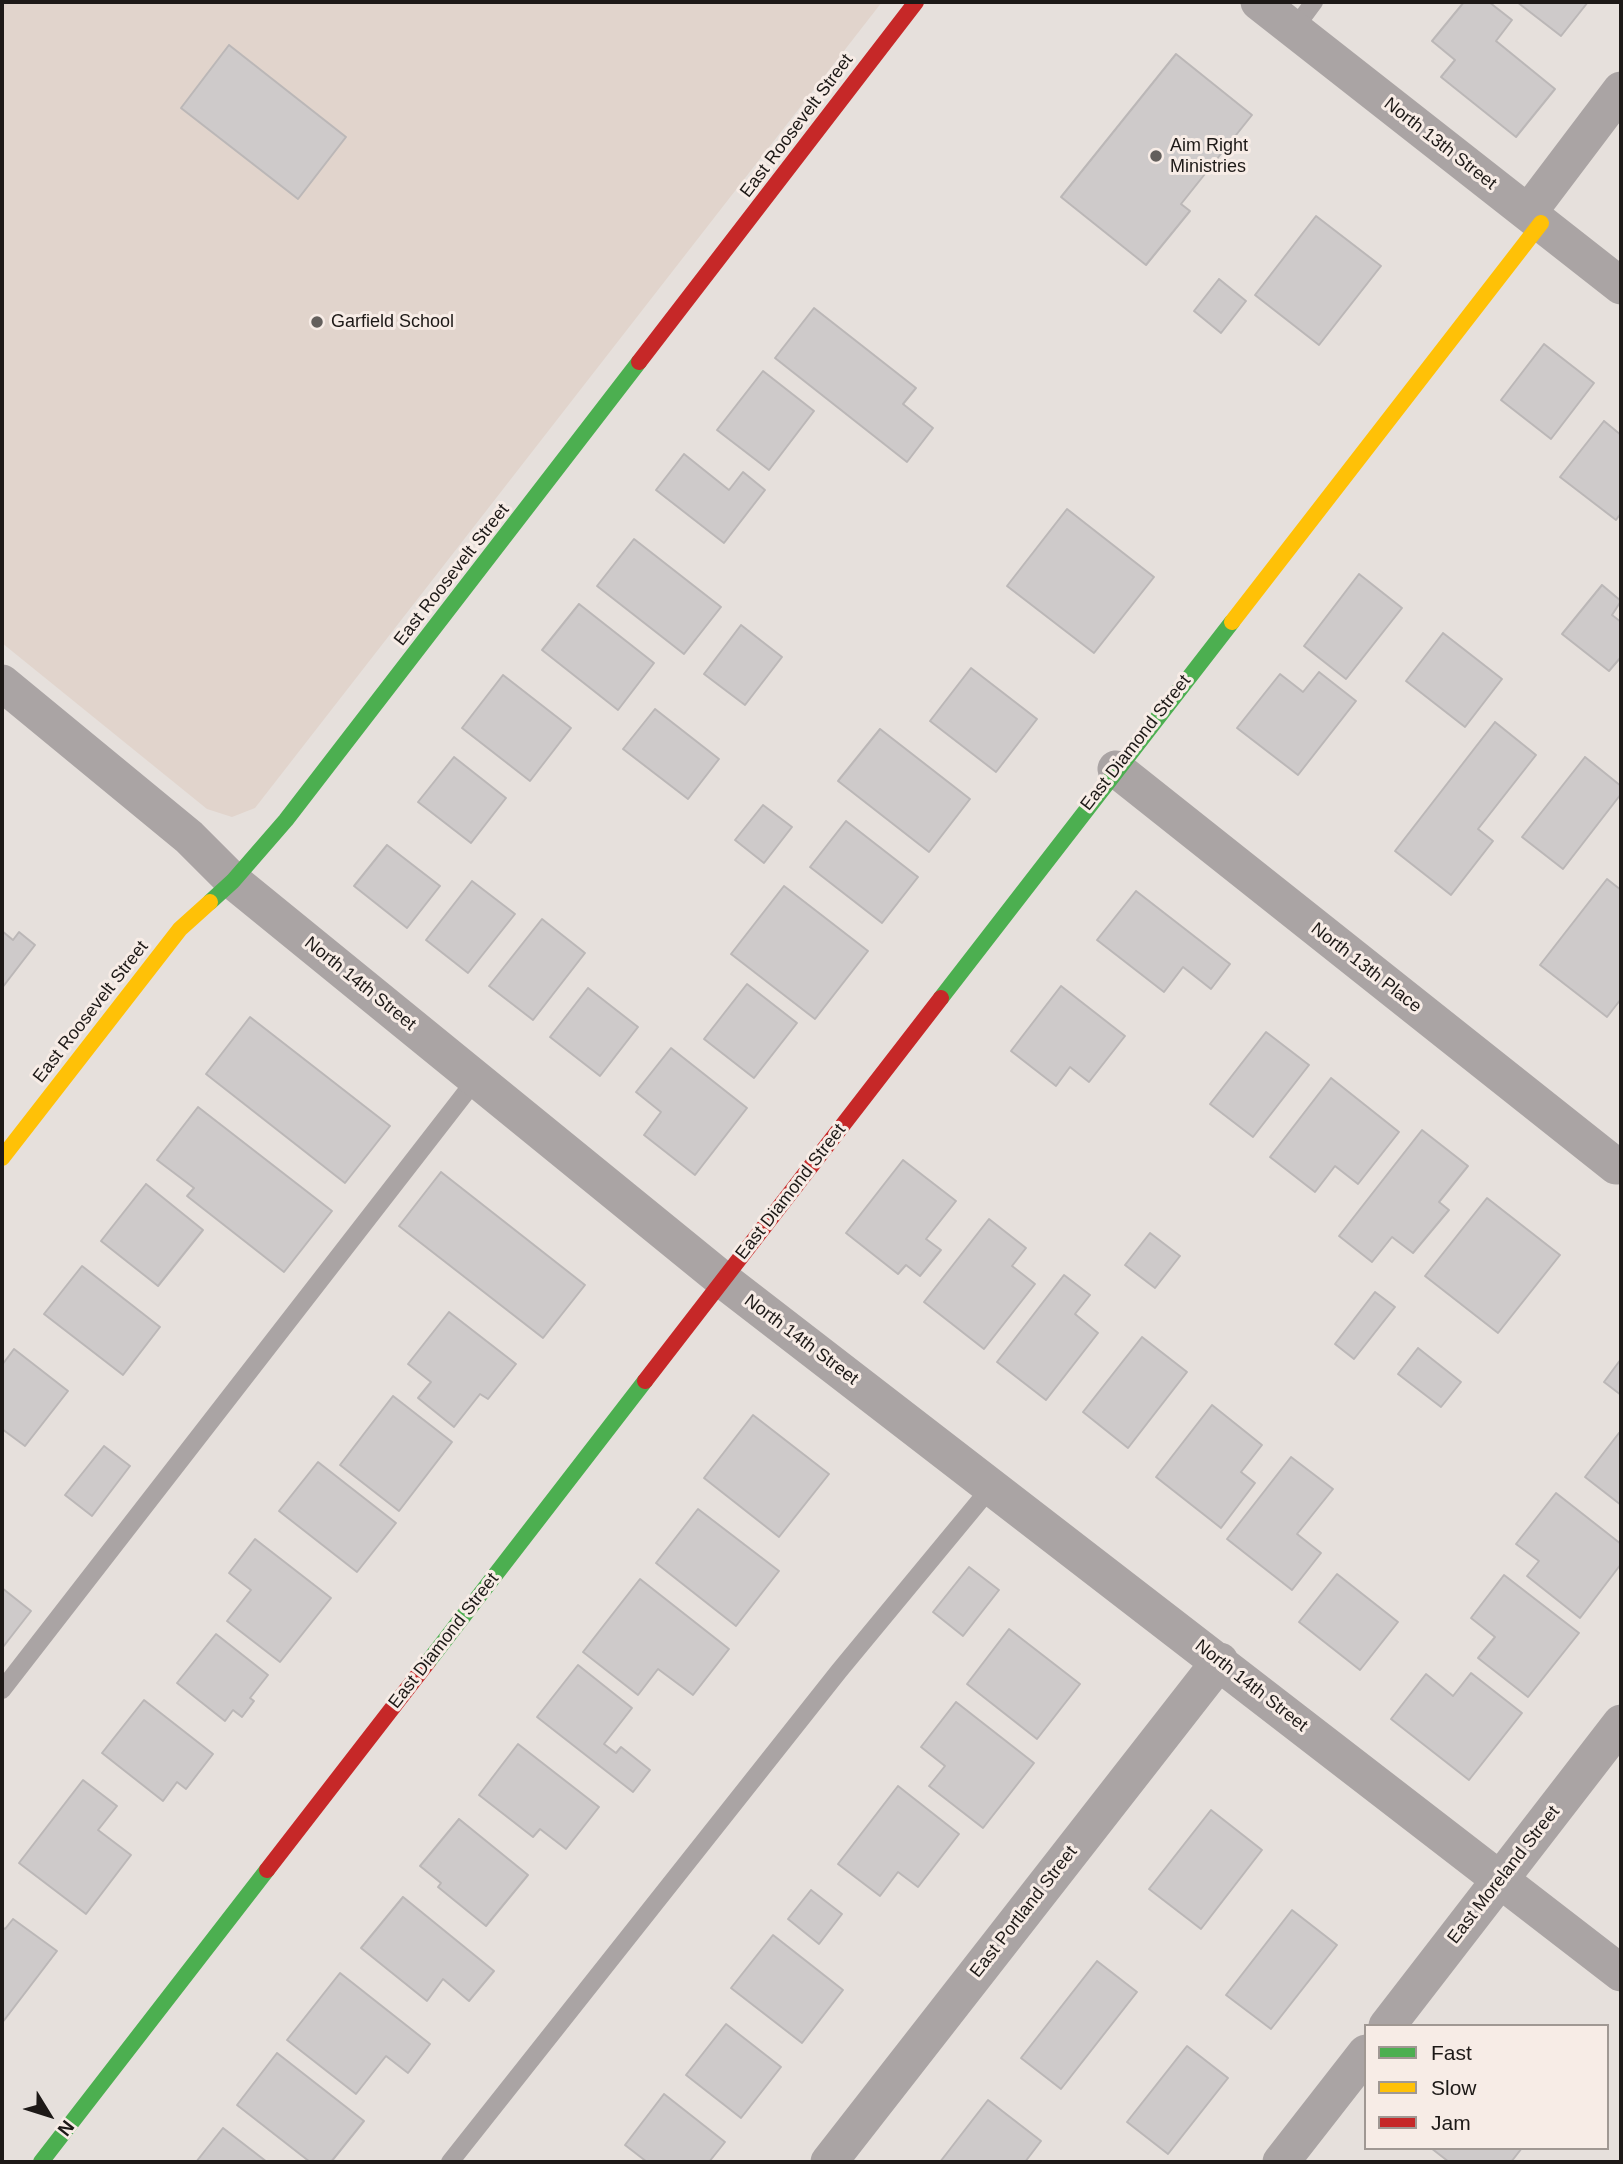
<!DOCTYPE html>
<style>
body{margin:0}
#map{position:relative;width:1623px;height:2164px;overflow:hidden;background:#e6e0dc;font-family:Helvetica,sans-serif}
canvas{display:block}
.frame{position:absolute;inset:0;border:4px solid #1d1917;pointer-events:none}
.legend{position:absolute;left:1364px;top:2024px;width:245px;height:126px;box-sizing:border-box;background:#f7ece6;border:2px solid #a09893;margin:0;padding:9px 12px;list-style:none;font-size:21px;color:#1d1917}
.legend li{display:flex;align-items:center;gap:14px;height:35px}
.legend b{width:35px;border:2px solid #a09893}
.north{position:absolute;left:14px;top:2080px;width:70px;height:70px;-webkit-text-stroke:5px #f7ece6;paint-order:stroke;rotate:128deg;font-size:19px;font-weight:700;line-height:28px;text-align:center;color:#1d1917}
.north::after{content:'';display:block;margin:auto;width:24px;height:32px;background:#1d1917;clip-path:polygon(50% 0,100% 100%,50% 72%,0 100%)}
</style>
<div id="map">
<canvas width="1623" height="2164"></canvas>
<div class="frame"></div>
<ul class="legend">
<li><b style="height:9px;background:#4caf50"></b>Fast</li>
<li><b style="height:9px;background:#ffc107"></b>Slow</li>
<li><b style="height:9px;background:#c62828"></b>Jam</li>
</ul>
<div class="north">N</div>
</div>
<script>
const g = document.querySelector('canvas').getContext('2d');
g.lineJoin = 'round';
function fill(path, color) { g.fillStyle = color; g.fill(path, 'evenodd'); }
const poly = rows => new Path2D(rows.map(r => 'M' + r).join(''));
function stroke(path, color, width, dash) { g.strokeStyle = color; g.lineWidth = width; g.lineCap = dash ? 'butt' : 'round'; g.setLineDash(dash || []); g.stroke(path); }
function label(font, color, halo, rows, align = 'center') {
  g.font = font + ' Helvetica,sans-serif'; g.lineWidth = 6; g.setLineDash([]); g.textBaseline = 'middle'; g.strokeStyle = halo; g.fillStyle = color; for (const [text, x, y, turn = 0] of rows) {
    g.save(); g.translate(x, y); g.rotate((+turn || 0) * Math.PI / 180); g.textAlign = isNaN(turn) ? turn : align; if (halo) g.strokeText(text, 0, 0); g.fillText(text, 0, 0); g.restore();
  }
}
fill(poly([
 [2,2,882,2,255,808,232,817,207,809,2,643]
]), '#e1d4cc');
const building = poly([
 [1464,2,1489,2,1512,20,1496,41,1555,89,1516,137,1441,77,1455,60,1432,41,1464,2],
 [1517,2,1588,2,1561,36,1517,2],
 [229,45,346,137,298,199,181,108,229,45],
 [1176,54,1252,115,1181,204,1190,211,1146,265,1061,197,1176,54],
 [1316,216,1381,266,1319,345,1255,295,1316,216],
 [1219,279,1246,301,1221,333,1194,311,1219,279],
 [814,308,916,388,903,404,933,428,907,462,775,358,814,308],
 [1544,344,1594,383,1551,439,1501,400,1544,344],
 [763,371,814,411,769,470,717,430,763,371],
 [1604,421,1621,435,1621,513,1616,520,1560,477,1604,421],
 [684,454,729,490,743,472,765,490,724,543,656,490,684,454],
 [1067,509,1154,577,1094,653,1007,586,1067,509],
 [634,539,721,607,684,654,597,586,634,539],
 [1359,574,1402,608,1346,679,1304,646,1359,574],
 [1602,585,1621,601,1612,615,1621,622,1621,657,1609,671,1562,634,1602,585],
 [579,604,654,663,618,710,542,650,579,604],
 [741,625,782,657,745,705,704,674,741,625],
 [1443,633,1502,679,1465,727,1406,681,1443,633],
 [971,668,1037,719,996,772,930,721,971,668],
 [1319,672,1356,701,1298,775,1237,728,1280,674,1303,692,1319,672],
 [503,675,571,728,530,781,462,728,503,675],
 [655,709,719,759,688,799,623,749,655,709],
 [1495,722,1536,755,1478,829,1493,841,1451,895,1395,851,1495,722],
 [880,729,970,799,929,852,838,781,880,729],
 [454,757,506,798,471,843,418,802,454,757],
 [1585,757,1621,786,1621,794,1563,869,1522,837,1585,757],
 [763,805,792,827,764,863,735,840,763,805],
 [846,821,918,877,882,923,810,867,846,821],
 [387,845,440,886,407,928,354,886,387,845],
 [1607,879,1621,890,1621,999,1607,1017,1540,965,1607,879],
 [472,881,515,914,468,973,426,940,472,881],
 [784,886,868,951,815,1019,731,954,784,886],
 [1136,891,1230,964,1211,989,1183,967,1164,992,1097,940,1136,891],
 [542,919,585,953,533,1020,489,986,542,919],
 [2,931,13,940,19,932,35,945,2,988,2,931],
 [747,984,797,1023,754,1078,704,1039,747,984],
 [1061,986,1125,1036,1089,1082,1070,1067,1056,1086,1011,1051,1061,986],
 [588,988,638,1027,600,1076,550,1037,588,988],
 [250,1017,390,1126,345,1183,206,1074,250,1017],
 [1266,1032,1309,1065,1253,1137,1210,1104,1266,1032],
 [671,1048,747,1108,695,1175,644,1135,661,1112,636,1092,671,1048],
 [1331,1078,1399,1132,1358,1184,1335,1166,1315,1192,1270,1157,1331,1078],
 [198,1107,332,1211,284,1272,187,1196,194,1188,157,1160,198,1107],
 [1422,1130,1468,1166,1439,1202,1449,1210,1413,1253,1392,1237,1372,1262,1339,1236,1422,1130],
 [903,1160,956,1201,926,1239,941,1250,920,1276,906,1265,898,1274,846,1233,903,1160],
 [441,1172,585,1285,543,1338,399,1226,441,1172],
 [146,1184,203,1230,158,1286,101,1241,146,1184],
 [1487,1198,1560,1255,1498,1333,1425,1276,1487,1198],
 [989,1219,1026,1248,1012,1266,1035,1284,984,1349,924,1302,989,1219],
 [1150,1233,1180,1256,1155,1288,1125,1265,1150,1233],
 [82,1266,160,1327,123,1375,44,1314,82,1266],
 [1064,1275,1090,1295,1075,1314,1098,1333,1046,1400,997,1362,1064,1275],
 [1375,1292,1395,1307,1354,1359,1335,1344,1375,1292],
 [449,1312,516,1364,488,1399,480,1394,454,1427,418,1398,431,1382,408,1364,449,1312],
 [1142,1337,1187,1372,1128,1448,1083,1412,1142,1337],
 [1418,1348,1461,1382,1441,1407,1398,1374,1418,1348],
 [14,1349,68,1391,25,1446,2,1429,2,1365,14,1349],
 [1621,1359,1621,1395,1604,1382,1621,1359],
 [393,1396,452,1442,399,1511,340,1465,393,1396],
 [1212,1405,1262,1445,1241,1472,1255,1483,1221,1528,1156,1477,1212,1405],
 [753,1415,829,1474,779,1537,704,1478,753,1415],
 [1619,1433,1621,1435,1621,1505,1585,1477,1619,1433],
 [104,1446,130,1466,92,1516,65,1495,104,1446],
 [1291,1457,1333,1489,1297,1534,1321,1553,1292,1590,1227,1539,1291,1457],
 [318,1462,396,1523,357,1572,279,1511,318,1462],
 [1556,1493,1621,1544,1621,1564,1580,1618,1527,1576,1539,1561,1516,1544,1556,1493],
 [698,1509,779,1571,736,1626,656,1563,698,1509],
 [255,1539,331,1598,280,1662,227,1621,251,1590,229,1573,255,1539],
 [969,1567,999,1590,963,1636,933,1612,969,1567],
 [1337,1574,1398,1622,1360,1670,1299,1622,1337,1574],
 [1504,1575,1579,1633,1528,1697,1478,1658,1495,1637,1471,1618,1504,1575],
 [640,1579,729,1649,693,1695,658,1669,638,1695,583,1652,640,1579],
 [2,1588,31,1611,3,1647,2,1647,2,1588],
 [1009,1629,1080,1684,1037,1739,967,1684,1009,1629],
 [216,1634,268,1675,250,1698,254,1701,242,1717,233,1710,225,1721,177,1683,216,1634],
 [578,1665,632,1708,604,1744,616,1753,621,1747,650,1770,633,1792,537,1717,578,1665],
 [1471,1673,1522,1713,1469,1780,1391,1719,1426,1674,1453,1696,1471,1673],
 [144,1700,213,1754,186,1789,177,1782,163,1801,102,1753,144,1700],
 [956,1702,1034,1763,983,1828,929,1786,945,1766,921,1747,956,1702],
 [518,1744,599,1807,566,1849,540,1829,533,1837,479,1795,518,1744],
 [83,1780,117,1806,98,1830,131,1855,86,1914,19,1863,83,1780],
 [898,1786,959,1834,918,1887,898,1872,880,1896,838,1864,898,1786],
 [1211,1810,1262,1850,1201,1929,1149,1889,1211,1810],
 [459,1819,528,1875,486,1926,438,1887,441,1883,420,1866,459,1819],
 [811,1890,842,1914,819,1944,788,1919,811,1890],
 [403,1897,494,1971,469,2001,443,1979,427,2001,361,1948,403,1897],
 [1292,1910,1337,1945,1271,2029,1226,1995,1292,1910],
 [13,1919,57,1951,2,2023,2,1927,5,1929,13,1919],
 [773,1935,843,1990,802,2043,731,1988,773,1935],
 [1097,1961,1137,1992,1061,2089,1021,2058,1097,1961],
 [340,1973,430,2044,408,2073,386,2056,356,2094,287,2040,340,1973],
 [726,2024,781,2067,741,2118,686,2075,726,2024],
 [1187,2046,1228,2078,1168,2154,1127,2122,1187,2046],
 [277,2053,364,2121,331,2162,310,2162,237,2105,277,2053],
 [664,2094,725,2142,709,2162,647,2162,625,2145,664,2094],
 [988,2100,1041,2141,1025,2162,940,2162,988,2100],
 [223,2128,267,2162,196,2162,223,2128],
 [1431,2148,1522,2148,1511,2162,1449,2162,1431,2148]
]);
fill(building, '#cecaca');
stroke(building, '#bbb7b7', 2);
stroke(poly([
 [1294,29,1314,2],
 [2,1690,477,1078],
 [450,2162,839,1671,992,1486]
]), '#aaa4a4', 18);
stroke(poly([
 [1259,2,1621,286],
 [1528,213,1621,90],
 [2,683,189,837,233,881,723,1280,1621,1973],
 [1116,769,1616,1166],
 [1387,2026,1621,1723],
 [829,2162,1220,1661],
 [1281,2162,1366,2053]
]), '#aaa4a4', 37);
stroke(poly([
 [210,902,233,881,286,820,639,362],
 [941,998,1232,622],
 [428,1662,645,1381],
 [41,2162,267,1870]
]), '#4caf50', 16);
stroke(poly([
 [1232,622,1541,223],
 [2,1158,180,929,210,902]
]), '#ffc107', 16);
stroke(poly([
 [639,362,916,2],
 [645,1381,941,998],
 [267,1870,428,1662]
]), '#c62828', 16);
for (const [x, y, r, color] of [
 [1156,156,7,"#635f5c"],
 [317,322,7,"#635f5c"]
]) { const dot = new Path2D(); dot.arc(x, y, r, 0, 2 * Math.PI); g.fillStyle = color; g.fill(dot); stroke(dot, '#f7ece6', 2.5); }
label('18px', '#1d1917', '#f7ece6', [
 ["East Roosevelt Street",797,126,-53],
 ["North 13th Street",1440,144,38],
 ["East Roosevelt Street",452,575,-52],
 ["East Diamond Street",1136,743,-52],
 ["North 13th Place",1366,968,38],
 ["North 14th Street",360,984,39],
 ["East Roosevelt Street",91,1012,-52],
 ["East Diamond Street",791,1192,-52],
 ["North 14th Street",801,1340,37],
 ["East Diamond Street",444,1641,-52],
 ["North 14th Street",1251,1686,38],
 ["East Moreland Street",1504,1875,-52],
 ["East Portland Street",1024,1912,-52]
]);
label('18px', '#1d1917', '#f7ece6', [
 ["Aim Right",1170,146],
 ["Ministries",1170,167],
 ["Garfield School",331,322]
], 'left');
</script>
